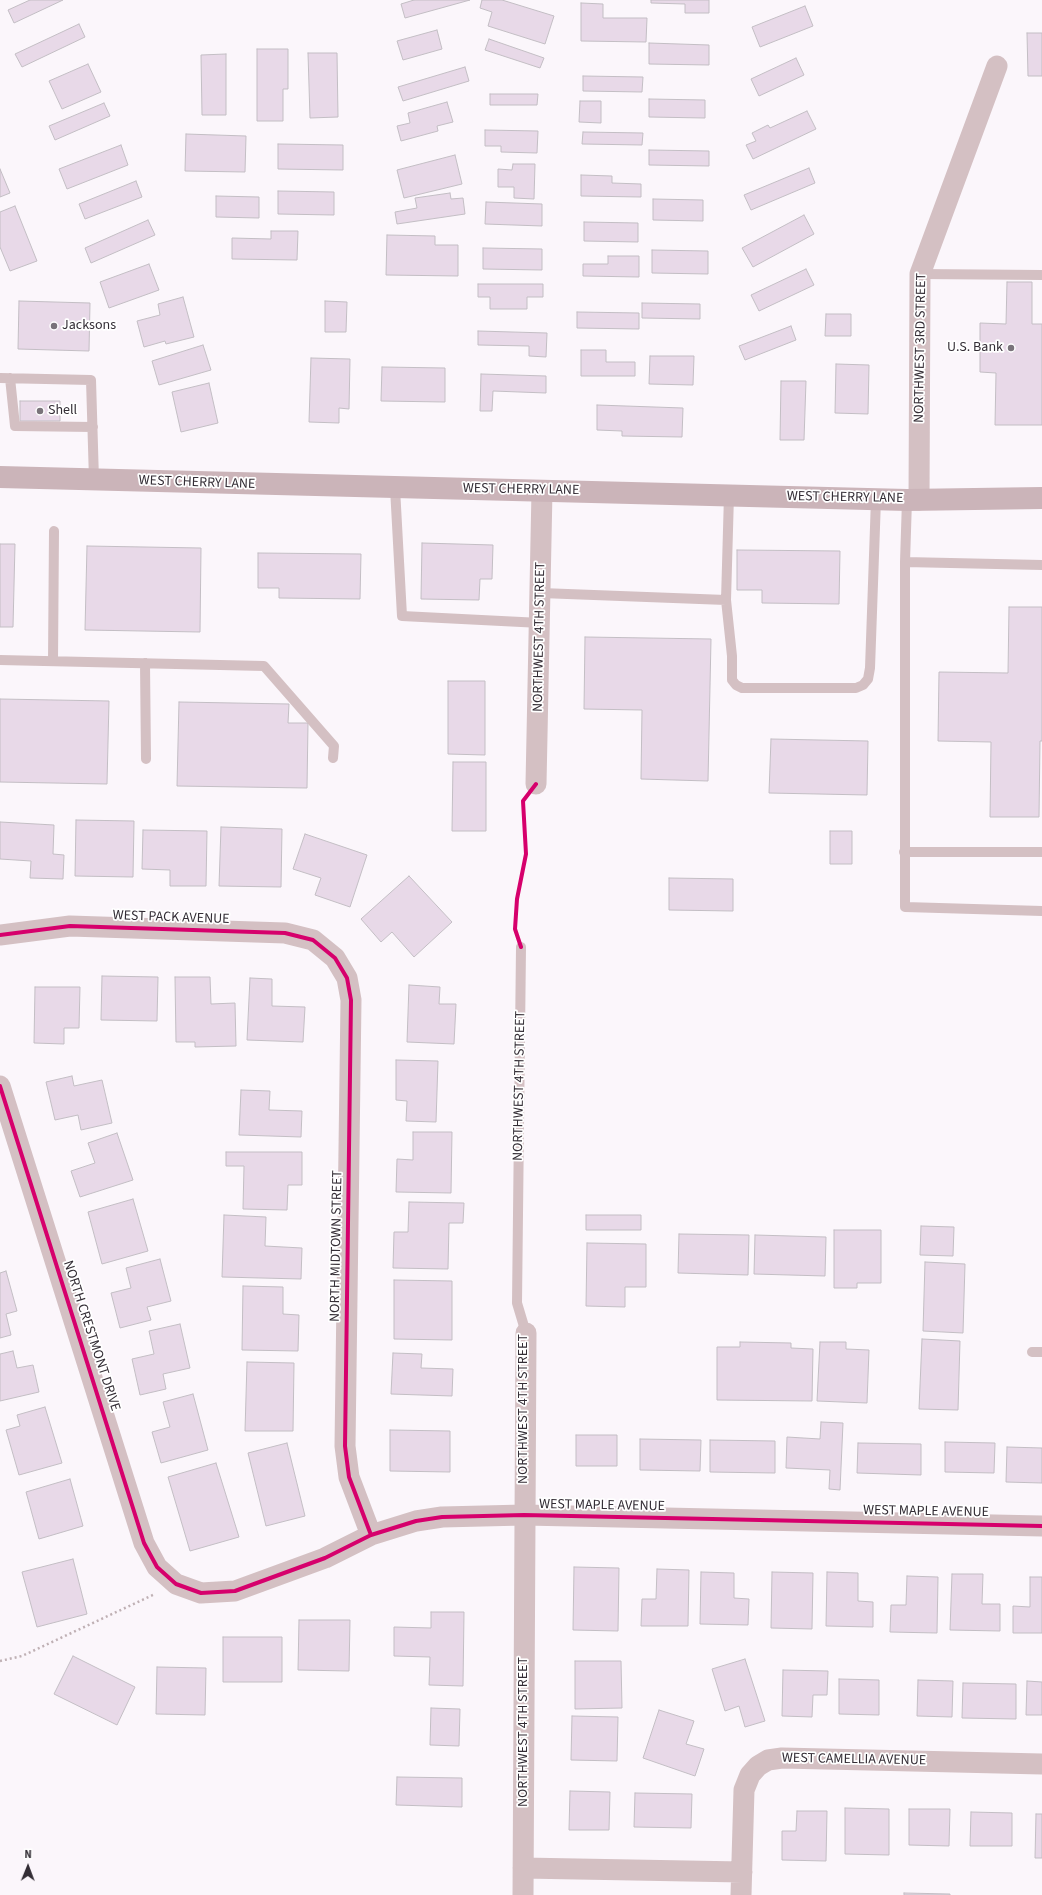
<!DOCTYPE html>
<style>
body{margin:0}
#map{position:relative;width:1042px;height:1895px;overflow:hidden;background:#fbf6fb;font-family:"Source Sans 3",sans-serif}
canvas{display:block}
.north{position:absolute;left:8px;top:1847px;width:40px;height:40px;-webkit-text-stroke:3px #fff;paint-order:stroke;rotate:1deg;font-size:11px;font-weight:700;line-height:16px;text-align:center;color:#332d35}
.north::after{content:'';display:block;margin:auto;width:14px;height:18px;background:#332d35;clip-path:polygon(50% 0,100% 100%,50% 72%,0 100%)}
</style>
<div id="map">
<canvas width="1042" height="1895"></canvas>
<div class="north">N</div>
</div>
<script>
const g = document.querySelector('canvas').getContext('2d');
g.lineJoin = 'round';
function fill(path, color) { g.fillStyle = color; g.fill(path, 'evenodd'); }
const poly = rows => new Path2D(rows.map(r => 'M' + r).join(''));
function stroke(path, color, width, dash) { g.strokeStyle = color; g.lineWidth = width; g.lineCap = dash ? 'butt' : 'round'; g.setLineDash(dash || []); g.stroke(path); }
function label(font, color, halo, rows, align = 'center') {
  g.font = font + ' "Source Sans 3",sans-serif'; g.lineWidth = 3.5; g.setLineDash([]); g.textBaseline = 'middle'; g.strokeStyle = halo; g.fillStyle = color; for (const [text, x, y, turn = 0] of rows) {
    g.save(); g.translate(x, y); g.rotate((+turn || 0) * Math.PI / 180); g.textAlign = isNaN(turn) ? turn : align; if (halo) g.strokeText(text, 0, 0); g.fillText(text, 0, 0); g.restore();
  }
}
const building = poly([
 [30,0,63,0,14,23,8,10,30,0],
 [414,0,470,0,405,18,401,4,414,0],
 [482,0,502,0,554,16,545,44,488,26,492,12,480,8,482,0],
 [651,0,709,0,709,13,685,13,685,4,651,3,651,0],
 [581,3,603,4,603,18,647,18,646,42,581,41,581,3],
 [805,6,813,26,760,47,752,27,805,6],
 [79,24,85,37,22,67,15,54,79,24],
 [437,30,442,49,403,60,397,41,437,30],
 [1027,33,1042,33,1042,76,1028,76,1027,33],
 [489,39,544,58,540,68,485,50,489,39],
 [649,43,709,45,709,65,649,64,649,43],
 [257,49,288,49,288,89,283,89,283,121,257,121,257,49],
 [308,53,337,53,338,117,310,118,308,53],
 [226,54,226,115,202,115,201,55,226,54],
 [796,58,804,75,759,96,751,79,796,58],
 [88,64,101,92,62,109,49,81,88,64],
 [465,67,469,81,403,101,398,87,465,67],
 [583,76,643,77,642,92,583,91,583,76],
 [490,94,538,94,537,105,490,105,490,94],
 [649,99,705,100,705,118,649,117,649,99],
 [580,101,601,101,601,123,579,122,580,101],
 [447,102,453,122,437,126,438,131,401,141,397,126,410,123,408,113,447,102],
 [104,103,110,116,55,140,49,126,104,103],
 [807,111,816,129,753,159,746,145,756,141,752,133,768,125,770,128,807,111],
 [485,130,538,131,537,153,501,152,501,146,485,146,485,130],
 [583,132,643,133,642,145,582,144,583,132],
 [186,134,246,136,245,172,185,171,186,134],
 [278,144,343,145,343,170,278,169,278,144],
 [121,145,128,165,67,189,59,169,121,145],
 [649,150,709,151,709,166,649,165,649,150],
 [455,155,462,184,404,198,397,170,455,155],
 [513,164,535,164,534,199,514,198,514,187,498,187,498,169,512,170,513,164],
 [809,168,815,183,751,210,744,195,809,168],
 [0,169,10,193,0,197,0,169],
 [581,175,612,176,612,183,641,184,641,197,581,196,581,175],
 [136,181,142,197,85,219,79,204,136,181],
 [278,191,334,192,334,215,278,214,278,191],
 [450,193,451,199,463,198,465,214,397,224,395,212,417,208,415,198,450,193],
 [216,196,259,197,259,218,216,217,216,196],
 [653,199,703,200,703,221,653,220,653,199],
 [486,202,542,204,542,226,485,224,486,202],
 [15,206,37,261,10,271,0,247,0,212,15,206],
 [804,215,814,234,753,267,742,248,804,215],
 [148,220,155,235,91,263,85,248,148,220],
 [584,222,638,223,638,242,584,241,584,222],
 [271,231,298,231,297,260,232,259,232,238,271,239,271,231],
 [387,235,435,236,435,245,458,245,458,276,386,275,387,235],
 [483,248,542,249,542,270,483,269,483,248],
 [652,250,708,251,708,274,652,273,652,250],
 [608,256,639,256,639,277,583,276,583,264,608,264,608,256],
 [149,264,159,290,109,308,100,282,149,264],
 [806,269,814,285,759,311,751,295,806,269],
 [1007,282,1032,282,1032,324,1042,324,1042,425,995,425,996,373,980,372,980,323,1006,324,1007,282],
 [478,284,543,284,543,297,527,297,527,309,490,309,490,297,478,297,478,284],
 [183,297,194,337,166,344,165,341,144,347,137,321,160,315,158,304,183,297],
 [19,301,90,303,89,351,18,349,19,301],
 [325,301,347,302,346,332,325,332,325,301],
 [642,303,700,304,700,319,642,318,642,303],
 [577,312,639,313,639,329,577,328,577,312],
 [826,314,851,314,851,336,825,336,826,314],
 [791,326,796,340,745,360,739,346,791,326],
 [478,331,547,333,546,357,529,356,529,346,478,345,478,331],
 [203,345,211,370,159,385,152,361,203,345],
 [581,350,606,350,606,362,635,362,635,376,581,376,581,350],
 [650,356,694,356,693,385,649,384,650,356],
 [311,358,350,359,349,409,339,408,339,423,309,422,311,358],
 [836,364,869,365,868,414,835,413,836,364],
 [382,367,445,368,445,402,381,401,382,367],
 [481,374,546,376,546,393,493,391,492,411,480,411,481,374],
 [781,381,806,381,804,440,780,440,781,381],
 [209,383,218,423,181,432,172,392,209,383],
 [20,401,60,401,60,421,20,421,20,401],
 [597,405,683,408,682,437,622,436,622,431,597,430,597,405],
 [422,543,493,545,492,579,480,579,479,600,421,599,422,543],
 [0,544,15,544,13,627,0,627,0,544],
 [87,546,201,548,200,632,85,630,87,546],
 [737,550,840,551,839,604,762,603,762,590,737,590,737,550],
 [258,553,361,554,360,599,279,598,279,588,258,588,258,553],
 [1009,607,1042,607,1042,741,1040,741,1039,817,990,817,991,742,938,741,939,672,1008,673,1009,607],
 [585,637,711,639,708,781,641,779,642,710,584,709,585,637],
 [448,681,485,681,485,755,448,754,448,681],
 [0,699,109,701,107,784,0,782,0,699],
 [179,702,289,704,288,723,308,723,307,788,177,786,179,702],
 [771,739,868,741,867,795,769,793,771,739],
 [453,762,486,762,486,831,452,831,453,762],
 [76,820,134,821,133,877,75,876,76,820],
 [0,822,54,825,53,854,64,855,63,879,30,878,31,861,0,859,0,822],
 [221,827,282,829,281,887,219,886,221,827],
 [143,830,207,831,206,886,170,886,170,870,142,869,143,830],
 [830,831,852,831,852,864,830,864,830,831],
 [305,834,367,855,350,907,315,895,321,878,293,869,305,834],
 [409,876,452,922,414,957,392,932,381,942,361,919,409,876],
 [669,878,733,879,733,911,669,910,669,878],
 [102,976,158,977,157,1021,101,1020,102,976],
 [175,977,210,977,211,1004,235,1003,236,1046,195,1047,195,1042,176,1042,175,977],
 [250,978,272,979,272,1006,305,1007,303,1042,247,1040,250,978],
 [409,985,440,987,439,1004,456,1004,454,1044,407,1042,409,985],
 [35,987,80,987,79,1028,64,1028,64,1044,34,1043,35,987],
 [396,1060,438,1061,436,1122,406,1121,407,1101,396,1100,396,1060],
 [72,1076,74,1086,102,1080,112,1123,81,1130,78,1115,55,1120,46,1082,72,1076],
 [241,1090,270,1091,269,1110,302,1111,301,1137,239,1135,241,1090],
 [413,1132,452,1132,451,1193,396,1192,397,1159,413,1160,413,1132],
 [117,1133,133,1180,80,1197,71,1171,95,1163,88,1143,117,1133],
 [226,1152,302,1152,302,1185,288,1185,287,1210,243,1209,244,1166,226,1166,226,1152],
 [133,1199,148,1251,102,1264,88,1212,133,1199],
 [409,1202,464,1203,463,1223,449,1223,448,1269,393,1268,394,1232,408,1232,409,1202],
 [224,1215,266,1217,265,1246,302,1248,301,1279,222,1277,224,1215],
 [586,1215,641,1215,641,1230,586,1230,586,1215],
 [921,1226,954,1227,953,1256,920,1255,921,1226],
 [834,1230,881,1230,881,1283,857,1283,857,1288,834,1288,834,1230],
 [679,1234,749,1235,748,1275,678,1273,679,1234],
 [755,1235,826,1237,825,1276,754,1274,755,1235],
 [587,1243,646,1244,646,1287,625,1287,625,1307,586,1306,587,1243],
 [160,1259,171,1301,147,1307,151,1320,120,1328,111,1293,131,1288,126,1268,160,1259],
 [925,1262,965,1264,963,1333,923,1331,925,1262],
 [6,1271,17,1311,6,1314,11,1335,0,1338,0,1273,6,1271],
 [394,1280,452,1281,452,1340,394,1339,394,1280],
 [243,1286,283,1287,283,1314,299,1315,298,1351,242,1350,243,1286],
 [180,1324,190,1368,163,1374,166,1389,140,1395,132,1359,154,1354,149,1331,180,1324],
 [922,1339,960,1341,958,1410,919,1409,922,1339],
 [740,1342,791,1343,791,1348,813,1349,812,1401,717,1400,717,1347,740,1347,740,1342],
 [820,1342,846,1342,846,1349,869,1350,867,1403,817,1401,820,1342],
 [13,1351,17,1368,33,1365,39,1392,0,1401,0,1354,13,1351],
 [393,1353,422,1354,421,1368,453,1369,452,1396,391,1394,393,1353],
 [247,1362,294,1363,293,1431,245,1431,247,1362],
 [193,1394,208,1450,161,1463,152,1432,170,1427,163,1402,193,1394],
 [45,1407,62,1463,19,1475,6,1430,20,1426,17,1415,45,1407],
 [821,1422,843,1423,840,1490,829,1489,830,1470,786,1468,787,1437,820,1439,821,1422],
 [390,1430,450,1431,450,1472,390,1471,390,1430],
 [576,1435,617,1435,617,1466,576,1466,576,1435],
 [640,1439,701,1440,700,1471,640,1470,640,1439],
 [710,1440,775,1441,775,1473,710,1472,710,1440],
 [945,1442,995,1443,994,1473,945,1472,945,1442],
 [287,1443,305,1516,266,1526,248,1453,287,1443],
 [858,1443,921,1444,921,1475,857,1473,858,1443],
 [1007,1447,1042,1448,1042,1483,1006,1482,1007,1447],
 [216,1463,239,1537,190,1551,168,1477,216,1463],
 [70,1479,83,1526,39,1539,26,1492,70,1479],
 [73,1559,87,1614,37,1627,22,1572,73,1559],
 [574,1567,619,1568,618,1631,573,1630,574,1567],
 [657,1569,689,1570,688,1626,641,1626,642,1599,656,1599,657,1569],
 [701,1572,734,1573,734,1598,749,1599,748,1625,700,1624,701,1572],
 [772,1572,813,1573,812,1629,771,1628,772,1572],
 [827,1572,858,1573,858,1601,873,1602,873,1627,826,1626,827,1572],
 [952,1574,983,1574,982,1604,1000,1604,1000,1631,950,1630,952,1574],
 [907,1576,938,1577,937,1633,890,1632,891,1605,906,1605,907,1576],
 [1030,1577,1042,1577,1042,1633,1013,1633,1013,1606,1030,1607,1030,1577],
 [431,1612,464,1612,463,1686,429,1685,430,1657,394,1656,394,1627,431,1628,431,1612],
 [299,1620,350,1620,349,1671,298,1670,299,1620],
 [223,1637,282,1637,282,1682,223,1682,223,1637],
 [73,1656,135,1687,117,1725,54,1694,73,1656],
 [745,1659,765,1721,745,1727,739,1706,725,1711,712,1669,745,1659],
 [575,1661,621,1661,622,1708,575,1709,575,1661],
 [157,1667,206,1668,205,1715,156,1714,157,1667],
 [783,1670,828,1671,827,1695,813,1695,812,1717,782,1716,783,1670],
 [839,1679,879,1680,879,1715,839,1714,839,1679],
 [918,1680,953,1681,952,1717,917,1716,918,1680],
 [1027,1681,1042,1682,1042,1715,1026,1715,1027,1681],
 [963,1683,1016,1684,1016,1719,962,1718,963,1683],
 [431,1708,460,1709,459,1746,430,1745,431,1708],
 [659,1710,694,1721,686,1744,704,1749,695,1776,643,1758,659,1710],
 [572,1716,618,1717,617,1761,571,1760,572,1716],
 [397,1777,462,1778,462,1807,396,1805,397,1777],
 [570,1791,610,1792,609,1830,569,1830,570,1791],
 [635,1793,692,1794,691,1828,634,1827,635,1793],
 [845,1808,889,1809,889,1855,845,1854,845,1808],
 [909,1809,950,1809,949,1846,909,1845,909,1809],
 [797,1811,827,1811,826,1861,782,1860,782,1831,796,1831,797,1811],
 [971,1812,1012,1813,1012,1846,970,1846,971,1812],
 [1036,1814,1042,1814,1042,1858,1035,1858,1036,1814],
 [904,1893,950,1894,950,1895,904,1895,904,1893]
]);
fill(building, '#e8d9e8');
stroke(building, '#c3bec4', 1);
stroke(poly([
 [0,1661,22,1656,155,1594]
]), '#bfb0b4', 2.5, [2, 3]);
stroke(poly([
 [920,274,1042,275],
 [0,378,91,380,94,480],
 [10,378,15,426,93,427],
 [395,488,402,616,541,623],
 [907,500,905,562,1042,565],
 [905,562,905,907,1042,911],
 [541,593,726,600,729,495],
 [726,600,732,656,732,680,736,685,742,688,856,688,863,685,868,679,870,668,876,499],
 [0,660,264,666,334,746,333,758],
 [53,661,54,531],
 [145,663,146,759],
 [904,852,1042,852],
 [521,947,517,1303,526,1333],
 [1032,1352,1042,1352]
]), '#d4c0c3', 10);
stroke(poly([
 [919,500,920,274,997,66],
 [536,784,542,491],
 [0,935,70,926,285,933,313,940,335,958,347,978,351,1000,345,1446,349,1477,371,1535],
 [0,1086,144,1543,157,1567,176,1584,201,1593,235,1591,325,1558,371,1535,416,1521,442,1517,524,1515,1042,1526],
 [523,1868,742,1872],
 [523,1895,526,1333],
 [741,1895,744,1790,750,1775,758,1766,768,1760,782,1758,1042,1764]
]), '#d4c0c3', 21);
stroke(poly([
 [0,477,907,500,1042,498]
]), '#cbb4b9', 22);
stroke(poly([
 [0,935,70,926,285,933,313,940,335,958,347,978,351,1000,345,1446,349,1477,371,1535],
 [521,947,515,929,517,899,526,854,523,801,536,784],
 [0,1086,144,1543,157,1567,176,1584,201,1593,235,1591,325,1558,371,1535,416,1521,442,1517,524,1515,1042,1526]
]), '#d6006c', 4);
for (const [x, y, r, color] of [
 [54,326,4,"#79737a"],
 [1011,348,4,"#79737a"],
 [40,411,4,"#79737a"]
]) { const dot = new Path2D(); dot.arc(x, y, r, 0, 2 * Math.PI); g.fillStyle = color; g.fill(dot); stroke(dot, '#fff', 1.5); }
label('14px', '#332d35', '#fff', [
 ["Jacksons",62,326],
 ["U.S. Bank",1003,348,"right"],
 ["Shell",48,411]
], 'left');
label('14px', '#332d35', '#fff', [
 ["NORTHWEST 3RD STREET",921,348,-89],
 ["WEST CHERRY LANE",197,483,2],
 ["WEST CHERRY LANE",521,490,1],
 ["WEST CHERRY LANE",845,498,1],
 ["NORTHWEST 4TH STREET",540,637,-89],
 ["WEST PACK AVENUE",171,918,2],
 ["NORTHWEST 4TH STREET",520,1086,-89],
 ["NORTH MIDTOWN STREET",337,1246,-89],
 ["NORTH CRESTMONT DRIVE",91,1336,72],
 ["NORTHWEST 4TH STREET",524,1409,-90],
 ["WEST MAPLE AVENUE",602,1506,1],
 ["WEST MAPLE AVENUE",926,1512,1],
 ["NORTHWEST 4TH STREET",524,1732,-90],
 ["WEST CAMELLIA AVENUE",854,1760,1]
]);
</script>
